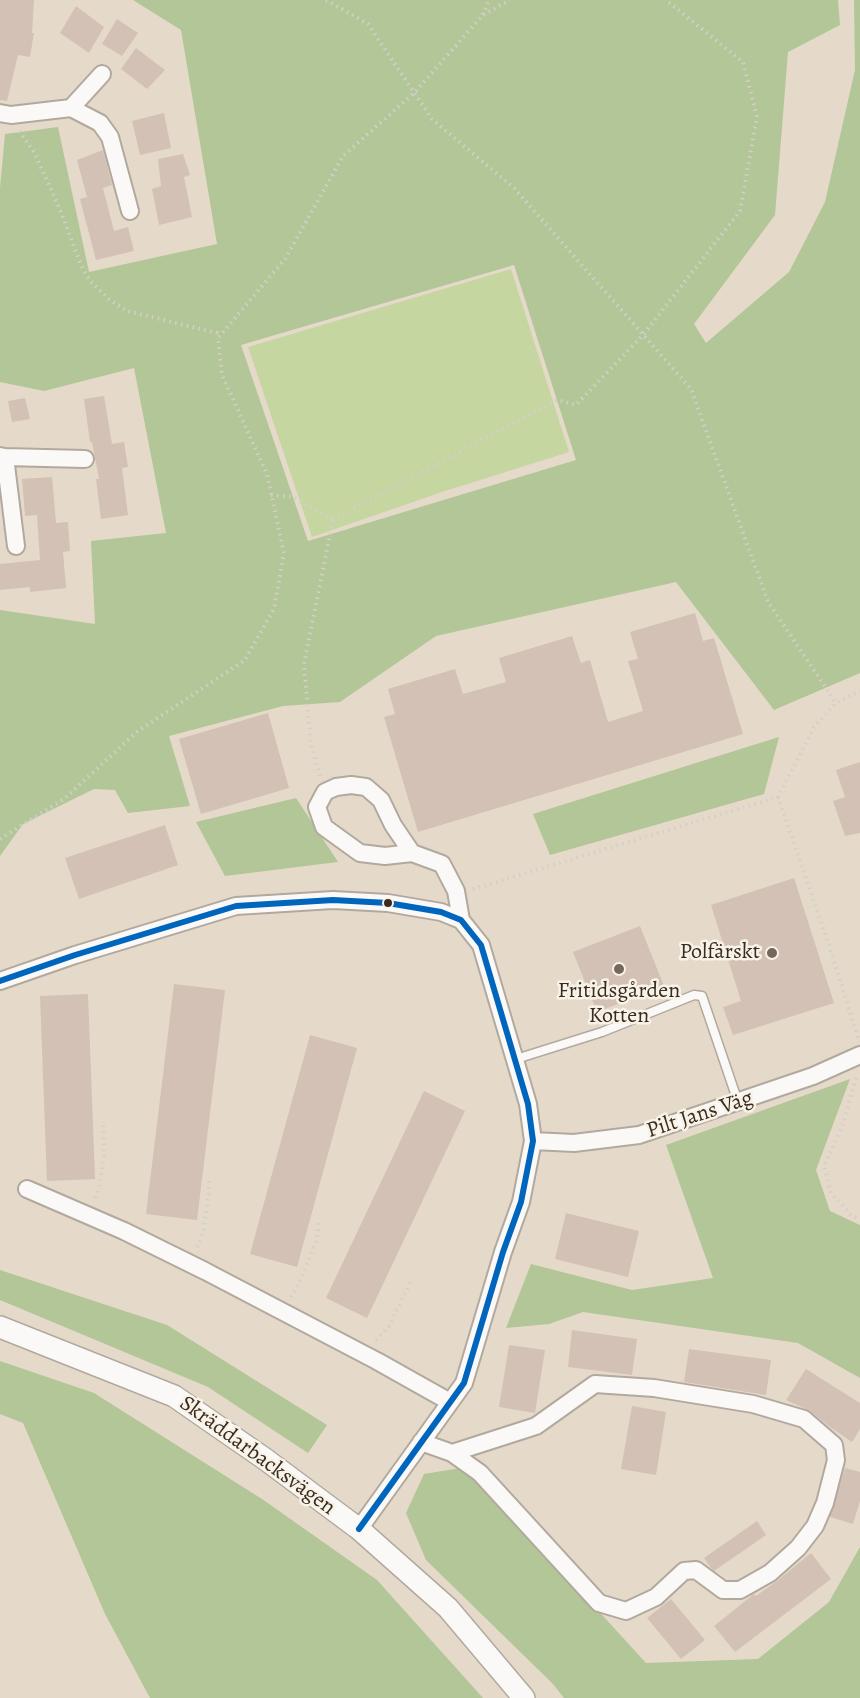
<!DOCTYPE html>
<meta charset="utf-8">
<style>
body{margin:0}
canvas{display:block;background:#e5d9c9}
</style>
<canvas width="860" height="1698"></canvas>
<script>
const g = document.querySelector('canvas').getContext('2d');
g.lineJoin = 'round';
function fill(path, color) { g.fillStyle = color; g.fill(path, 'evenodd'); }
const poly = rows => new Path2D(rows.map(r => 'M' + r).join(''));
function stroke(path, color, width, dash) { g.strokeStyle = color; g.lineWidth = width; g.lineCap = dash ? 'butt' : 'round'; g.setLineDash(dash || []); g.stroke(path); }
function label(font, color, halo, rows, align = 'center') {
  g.font = font + ' Alegreya,serif'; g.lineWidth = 5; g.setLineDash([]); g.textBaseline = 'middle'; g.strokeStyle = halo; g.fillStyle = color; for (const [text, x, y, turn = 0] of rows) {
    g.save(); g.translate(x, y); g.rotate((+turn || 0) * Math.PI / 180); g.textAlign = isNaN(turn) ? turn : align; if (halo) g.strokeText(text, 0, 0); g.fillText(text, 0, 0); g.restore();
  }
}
fill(poly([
 [511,269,569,452,442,492,312,537,248,347]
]), '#c5d6a0');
fill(poly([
 [133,0,838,0,840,25,788,52,775,215,694,324,706,343,789,272,825,202,855,70,854,0,860,0,860,673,774,710,676,582,436,636,340,702,283,706,169,736,190,806,128,813,115,790,94,789,23,824,0,856,0,610,95,624,91,541,166,533,134,368,44,391,0,382,0,188,5,134,58,127,89,272,217,244,181,30],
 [514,265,576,460,308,541,241,345],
 [779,737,764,794,550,855,533,814],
 [296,798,338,862,225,876,196,822],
 [850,1079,816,1170,830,1211,860,1225,860,1378,798,1343,583,1312,549,1324,506,1328,531,1264,632,1290,713,1278,666,1145],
 [0,1270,167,1325,327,1425,308,1453,208,1387,0,1300],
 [0,1361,94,1393,262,1499,377,1580,483,1698,150,1698,105,1614,23,1423,0,1414],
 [467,1467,646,1663,758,1659,829,1602,860,1547,860,1698,564,1698,553,1684,426,1560,406,1513,424,1474]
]), '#b2c697');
fill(poly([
 [0,0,34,0,32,33,34,33,30,57,18,55,7,101,0,100],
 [76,6,104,27,89,53,60,33],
 [117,19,138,33,122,56,102,44],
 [136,48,165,70,147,89,121,69],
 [164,113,171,148,140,155,132,121],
 [103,150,112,185,103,188,114,231,128,227,134,251,96,260,80,199,87,197,77,160],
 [183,154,190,175,184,177,192,217,159,225,152,189,161,186,158,159],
 [104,396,112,444,124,442,128,467,122,468,128,515,101,519,96,479,99,479,92,442,90,442,84,399],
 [25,398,30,419,12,422,8,401],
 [52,477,56,523,68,522,70,551,63,552,66,588,30,592,30,587,0,590,0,564,40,560,37,515,25,516,22,479],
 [695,613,703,641,714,638,743,734,418,832,384,717,395,714,388,689,455,669,463,694,506,682,499,658,572,636,581,663,590,660,608,722,643,711,628,661,638,659,630,632],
 [268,713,289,788,201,814,179,739],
 [860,762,860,833,845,836,833,801,845,797,836,770],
 [165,825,178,865,79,899,65,858],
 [794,878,834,1003,733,1035,723,1007,741,1001,711,905],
 [640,926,664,986,597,1012,573,952],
 [174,984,225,990,197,1220,146,1214],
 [88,994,95,1179,47,1181,40,996],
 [310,1035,357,1048,297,1267,250,1254],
 [424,1091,465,1111,367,1318,326,1298],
 [566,1213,639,1231,628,1277,555,1259],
 [572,1330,637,1339,632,1375,568,1367],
 [509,1345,545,1350,535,1413,499,1407],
 [689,1349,771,1360,766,1395,684,1382],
 [806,1369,860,1403,860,1429,852,1442,830,1427,810,1411,786,1400],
 [632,1406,666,1412,656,1475,621,1469],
 [845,1468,860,1472,860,1501,853,1524,830,1517],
 [757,1521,766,1535,714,1571,711,1568,704,1558],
 [811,1553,831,1579,735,1652,714,1626,754,1594,756,1596,777,1581],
 [671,1599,705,1640,681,1659,647,1618]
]), '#d3c1b5');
const service = poly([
 [516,1059,602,1032,694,995,702,996,738,1102]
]);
const minor = poly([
 [71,108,102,74],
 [0,113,11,115,71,108,100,123,110,137,130,211],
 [0,456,5,457,16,546],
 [5,457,85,459],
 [412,853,393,825,381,800,366,787,351,785,336,787,325,792,317,807,324,827,360,853,385,856,412,853,442,864,456,891,461,920],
 [0,981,75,955,236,906,333,900,388,903,441,912,461,920,481,945,528,1104,533,1141,521,1202,503,1252,464,1383,359,1529],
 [533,1141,574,1143,639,1135,813,1076,860,1055],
 [27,1189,124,1231,205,1271,377,1361,450,1402],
 [421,1442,452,1453,480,1473,599,1603,626,1611,656,1597,684,1571,696,1570,723,1590,740,1590,770,1573,798,1548,815,1526,825,1503,836,1460,834,1445,804,1419,753,1404,654,1388,595,1384,536,1426,452,1453]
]);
const tertiary = poly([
 [0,1327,174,1396,265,1459,359,1529,448,1608,524,1698]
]);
stroke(service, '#b2a99e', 11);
stroke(minor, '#b2a99e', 20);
stroke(tertiary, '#b2a99e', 24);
stroke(poly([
 [326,0,368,24,432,119,514,188,691,389,768,602,836,703],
 [483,15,489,0],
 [19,131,34,152,59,207,81,265,90,281,109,299,127,311,217,333,218,338],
 [271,495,293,497,333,520],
 [333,520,557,400,576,405,643,335,740,211,757,117,743,62,666,0],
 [320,776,311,744,304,664,333,520],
 [778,797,829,945,858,1038],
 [0,839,64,799,138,731,245,660,274,609,284,553,267,474,222,375,218,338,285,259,343,156,414,93,483,15,510,0],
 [473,889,778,797,814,727,836,703,860,691],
 [856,1078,843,1124,824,1166,831,1193,852,1216,860,1219],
 [95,1198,100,1184,104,1156,103,1123],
 [197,1247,203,1233,209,1192,209,1177],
 [291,1297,302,1277,317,1239,319,1222],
 [376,1340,389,1326,411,1281]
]), '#d3cfca', 4, [1.5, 4.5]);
stroke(service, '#fbf9f7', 8);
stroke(minor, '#fbf9f7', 16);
stroke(tertiary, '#fbf9f7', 21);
stroke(poly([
 [0,981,75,955,236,906,333,900,388,903,441,912,461,920,481,945,528,1104,533,1141,521,1202,503,1252,464,1383,359,1529]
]), '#0065bd', 6);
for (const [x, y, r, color] of [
 [388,903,5,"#3b2a1e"],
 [772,953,6,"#76675a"],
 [619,969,6,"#76675a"]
]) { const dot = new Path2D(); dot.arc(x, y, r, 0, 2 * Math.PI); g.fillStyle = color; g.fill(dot); stroke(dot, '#f7f3e8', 2); }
label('22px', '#3b2a1e', '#f7f3e8', [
 ["Polfärskt",760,953],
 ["Fritidsgården",619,992,"center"],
 ["Kotten",619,1017,"center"]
], 'right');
label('22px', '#3b2a1e', '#f7f3e8', [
 ["Pilt Jans Väg",700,1115,-18],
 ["Skräddarbacksvägen",257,1456,36]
]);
</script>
